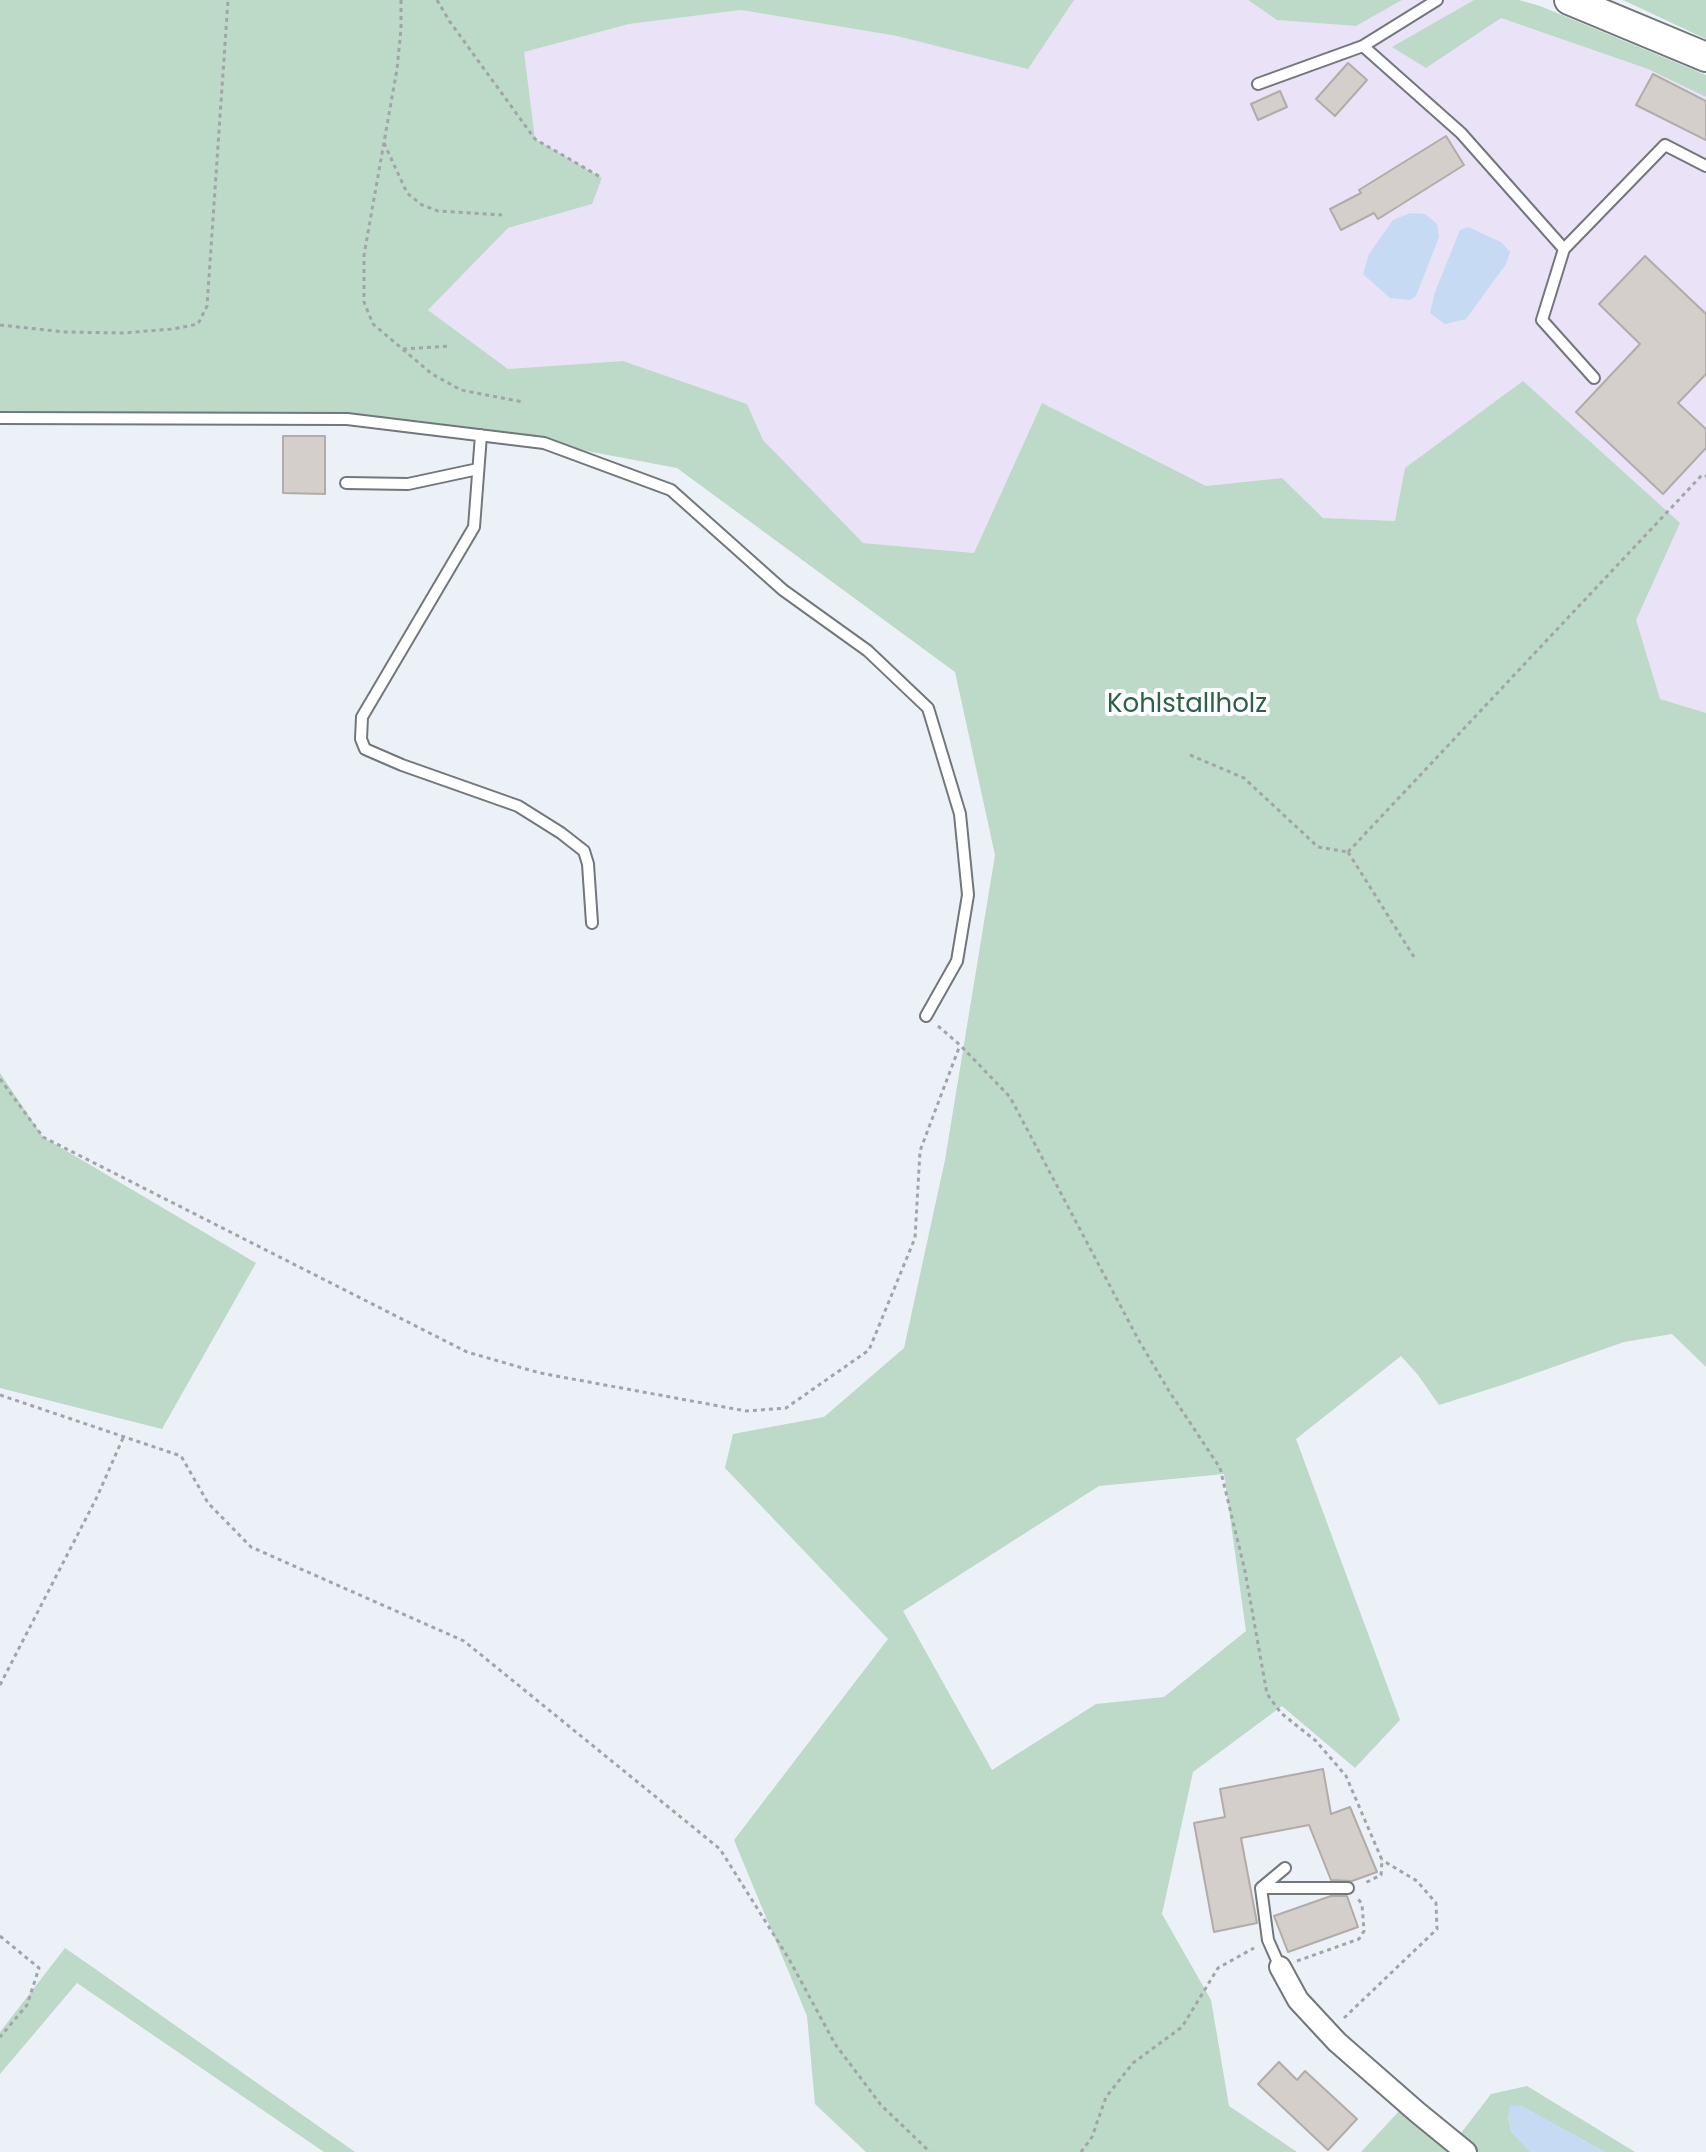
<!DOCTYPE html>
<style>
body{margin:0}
canvas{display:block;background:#ebf1f6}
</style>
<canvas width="1706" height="2152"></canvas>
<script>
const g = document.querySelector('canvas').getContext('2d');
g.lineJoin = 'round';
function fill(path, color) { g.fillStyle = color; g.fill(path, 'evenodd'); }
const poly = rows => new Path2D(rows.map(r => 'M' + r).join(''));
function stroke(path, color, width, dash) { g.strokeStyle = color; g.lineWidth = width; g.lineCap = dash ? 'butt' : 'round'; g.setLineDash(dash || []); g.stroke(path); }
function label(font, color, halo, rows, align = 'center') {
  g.font = font + ' Poppins,sans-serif'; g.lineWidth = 8; g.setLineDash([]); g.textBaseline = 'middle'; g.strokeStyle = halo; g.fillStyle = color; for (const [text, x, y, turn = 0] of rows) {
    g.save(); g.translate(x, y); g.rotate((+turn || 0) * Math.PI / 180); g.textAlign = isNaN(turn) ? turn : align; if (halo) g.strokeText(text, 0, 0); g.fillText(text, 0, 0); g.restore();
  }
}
fill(poly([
 [910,0,1248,0,1277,20,1356,26,1402,0,1474,0,1393,47,1426,67,1501,18,1648,69,1706,97,1706,776,1535,653,1396,521,1323,518,1282,478,1206,486,1042,403,974,553,863,543,763,440,747,404,623,361,508,369,428,310,508,228,591,204,602,179,535,139,523,52,629,24,741,10,897,36]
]), '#eae2f7');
fill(poly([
 [0,0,1074,0,1028,69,897,36,741,10,629,24,524,52,535,139,602,178,592,204,508,228,428,310,508,369,623,361,747,404,763,440,863,543,974,553,1042,403,1206,486,1282,478,1323,518,1395,521,1405,468,1523,381,1680,523,1636,620,1660,699,1706,713,1706,1367,1672,1334,1624,1342,1505,1384,1439,1405,1418,1375,1401,1356,1296,1439,1400,1720,1355,1768,1282,1706,1193,1772,1162,1914,1211,2000,1229,2106,1297,2152,866,2152,815,2104,807,2016,734,1840,888,1639,725,1468,733,1434,824,1417,904,1348,945,1160,995,855,955,672,677,468,544,443,347,419,0,418],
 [1224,1474,1246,1631,1164,1697,1096,1704,992,1770,903,1611,1099,1486],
 [1248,0,1402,0,1356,26,1277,20],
 [1474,0,1519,0,1540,6,1706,75,1706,97,1648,69,1501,18,1426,68,1392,47],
 [1623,0,1706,0,1706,39],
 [0,1073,43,1137,256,1263,162,1429,0,1388],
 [65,1948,91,1966,355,2152,324,2152,77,1983,0,2074,0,2032],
 [1527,2086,1635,2152,1605,2152,1521,2106,1508,2117,1511,2131,1531,2152,1477,2152,1458,2137,1491,2094],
 [1402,2108,1456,2152,1361,2152]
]), '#bdd9c7');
fill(poly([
 [1410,213,1425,214,1437,224,1439,237,1416,296,1410,300,1390,298,1363,274,1369,254,1393,220],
 [1468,227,1501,242,1510,252,1506,264,1466,319,1445,324,1430,313,1435,292,1460,230],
 [1510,2105,1521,2106,1605,2152,1531,2152,1511,2131,1508,2117]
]), '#c6daf3');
const building = poly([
 [1348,63,1367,80,1335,116,1316,99,1348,63],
 [1653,74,1706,101,1706,140,1636,105,1653,74],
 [1280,91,1287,107,1258,120,1251,104,1280,91],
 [1446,136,1464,165,1378,219,1374,213,1341,230,1330,209,1361,193,1359,190,1446,136],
 [1645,256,1706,314,1706,374,1678,403,1706,429,1706,448,1663,494,1576,412,1640,344,1599,304,1645,256],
 [283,436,325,436,325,494,283,493,283,436],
 [1323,1769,1331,1814,1350,1807,1377,1872,1352,1881,1331,1880,1309,1825,1241,1838,1257,1923,1214,1932,1194,1823,1225,1817,1220,1789,1323,1769],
 [1331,1896,1347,1896,1358,1927,1288,1952,1274,1916,1331,1896],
 [1279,2062,1297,2080,1305,2071,1357,2119,1328,2150,1258,2084,1279,2062]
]);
fill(building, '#d4cfca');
stroke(building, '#b1aca8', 2);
const lane = poly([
 [1363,46,1461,133,1564,249],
 [1258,84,1363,46,1437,0],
 [1594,378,1542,320,1564,249,1665,145,1706,166],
 [0,418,347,419,544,443,671,490,783,590,868,651,928,708,960,814,968,895,957,961,926,1016],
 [481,435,474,527,362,717,361,739,365,749,402,765,518,806,561,833,584,851,588,864,592,923],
 [346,483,408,484,478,469],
 [1262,1888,1348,1888],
 [1280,1967,1268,1940,1261,1888,1285,1868]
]);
const street = poly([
 [1280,1967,1298,2000,1337,2042,1417,2112,1466,2152]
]);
const secondary = poly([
 [1569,0,1706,57]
]);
stroke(lane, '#72777b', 14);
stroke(street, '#72777b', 24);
stroke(secondary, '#72777b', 32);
stroke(poly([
 [401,0,401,29,397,69,364,255,364,302,373,324,432,374,461,390,523,402],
 [437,0,450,22,535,139,602,178],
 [384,143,407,193,422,205,438,211,502,215],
 [0,325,65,332,123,333,173,329,198,324,207,306,228,0],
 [403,349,451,346],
 [1190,755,1244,778,1318,847,1348,852],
 [1348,852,1702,475,1706,476],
 [1348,852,1414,957],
 [938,1026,960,1045,1010,1097,1138,1339,1169,1391,1220,1468,1245,1571,1267,1694,1281,1713,1316,1741,1346,1776,1382,1860,1381,1875,1363,1884],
 [0,1079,43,1137,467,1352,540,1373,746,1411,786,1408,869,1350,915,1238,920,1151,960,1045],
 [0,1395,181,1456,208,1503,251,1547,464,1641,720,1849,789,1959,835,2044,881,2105,930,2152],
 [0,1685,97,1497,123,1438],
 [0,1936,39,1968,27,2005,0,2037],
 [1297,1961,1359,1939,1364,1931,1362,1904,1358,1899],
 [1344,2018,1437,1929,1436,1903,1417,1881,1382,1860],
 [1081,2152,1092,2137,1106,2097,1133,2063,1182,2027,1218,1968,1254,1948]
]), '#a1a5a9', 3, [4, 4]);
stroke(lane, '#fff', 10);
stroke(street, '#fff', 20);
stroke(secondary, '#fff', 28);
label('26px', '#2e6045', '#fcfdfe', [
 ["Kohlstallholz",1187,705]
]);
</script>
